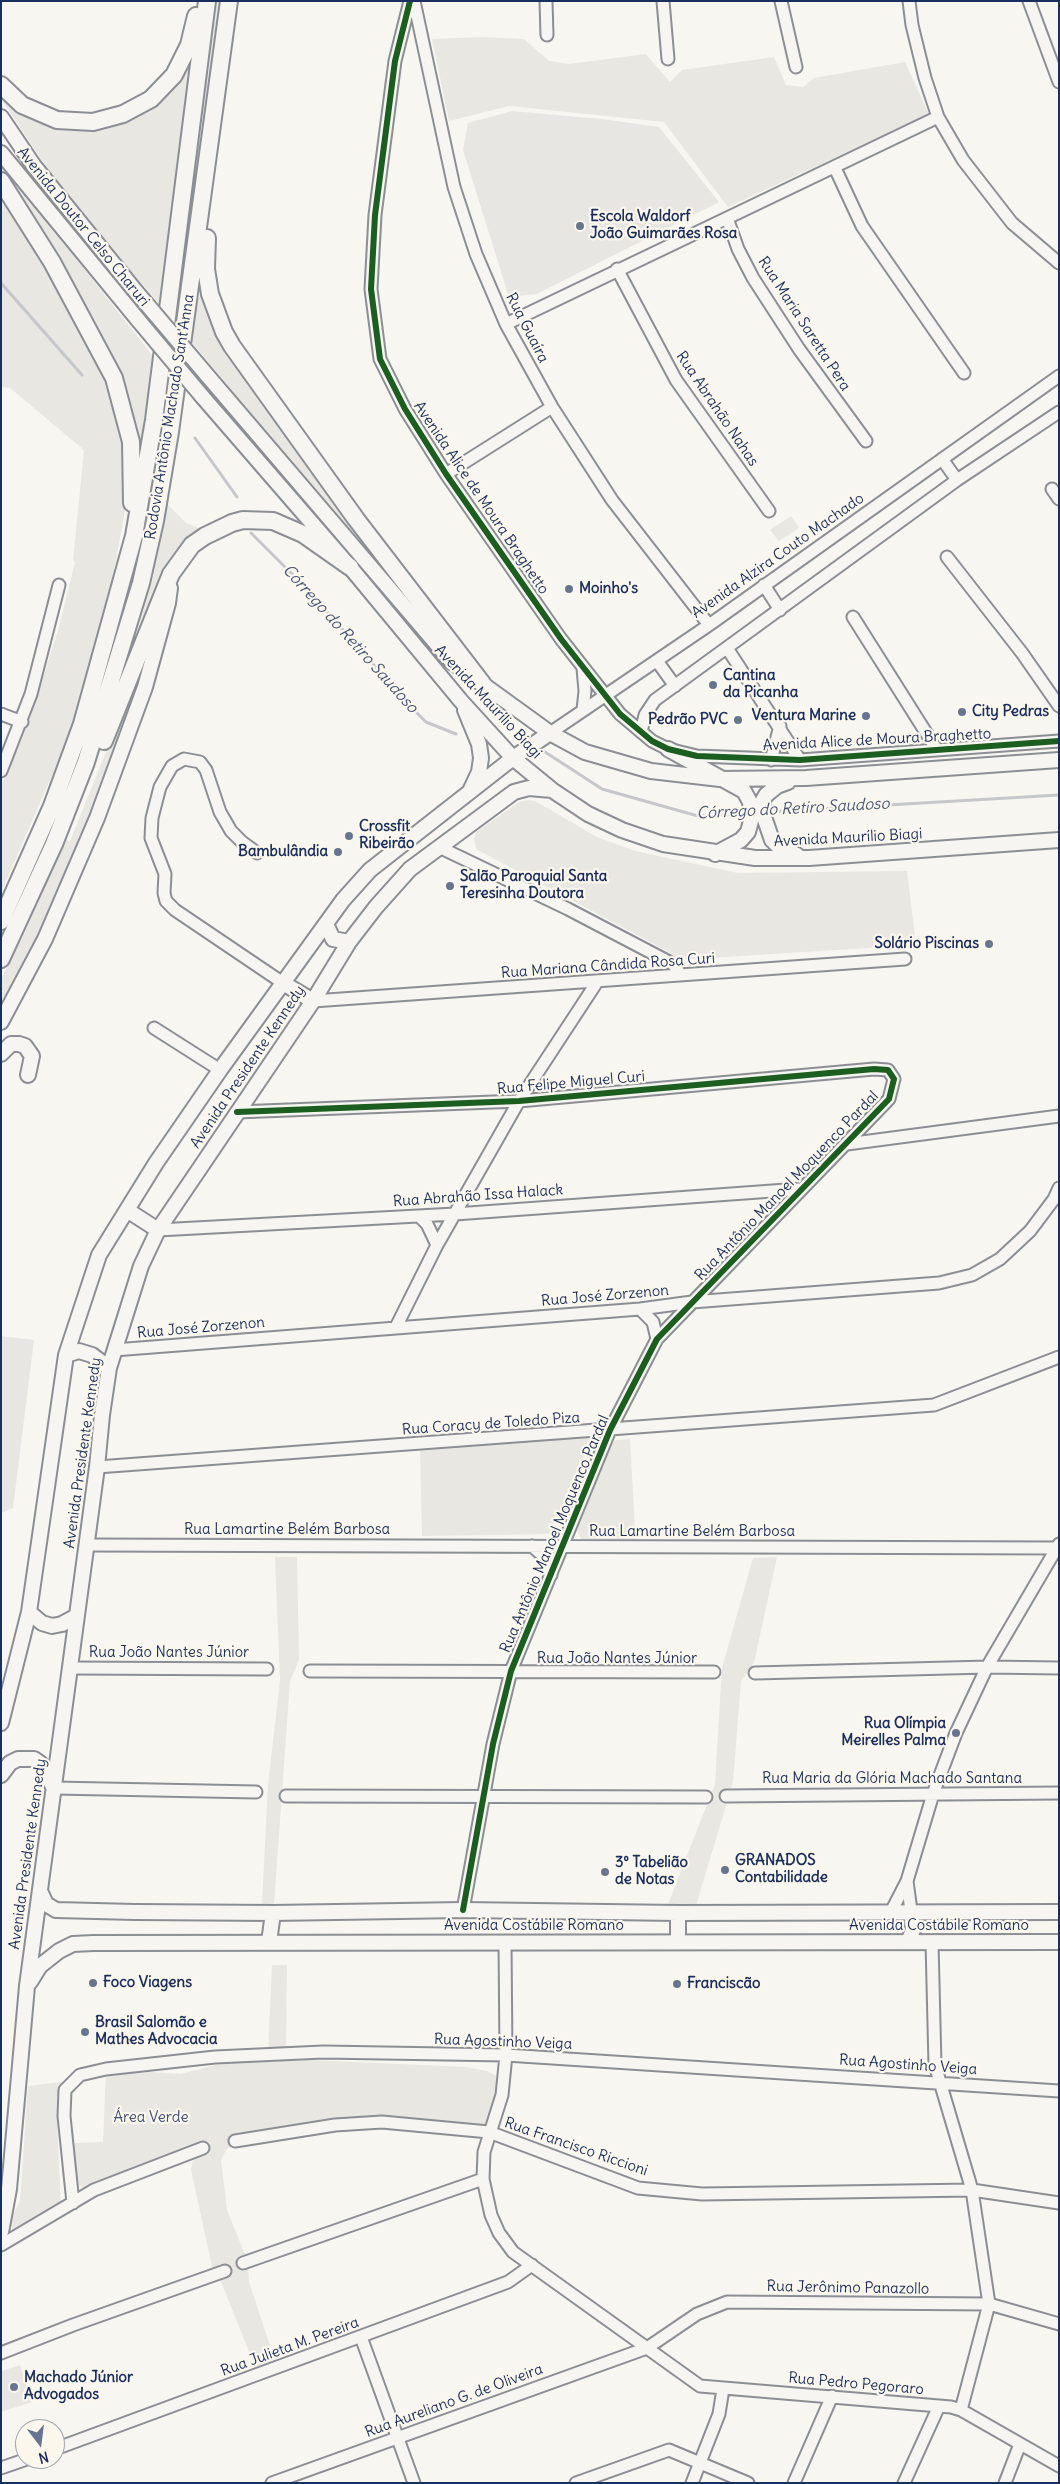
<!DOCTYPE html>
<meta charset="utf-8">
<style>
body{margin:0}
#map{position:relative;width:1060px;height:2484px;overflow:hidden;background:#f8f6f0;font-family:Delius,sans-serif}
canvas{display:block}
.frame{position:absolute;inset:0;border:2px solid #1b2f5e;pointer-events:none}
.north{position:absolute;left:15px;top:2419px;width:50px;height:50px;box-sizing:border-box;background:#fbf7ec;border:1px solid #a1a7b3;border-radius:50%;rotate:165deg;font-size:14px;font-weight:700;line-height:20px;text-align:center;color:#1b2f5e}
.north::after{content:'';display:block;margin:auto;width:18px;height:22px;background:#687591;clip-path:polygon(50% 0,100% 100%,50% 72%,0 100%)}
</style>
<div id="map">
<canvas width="1060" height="2484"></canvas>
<div class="frame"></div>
<div class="north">N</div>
</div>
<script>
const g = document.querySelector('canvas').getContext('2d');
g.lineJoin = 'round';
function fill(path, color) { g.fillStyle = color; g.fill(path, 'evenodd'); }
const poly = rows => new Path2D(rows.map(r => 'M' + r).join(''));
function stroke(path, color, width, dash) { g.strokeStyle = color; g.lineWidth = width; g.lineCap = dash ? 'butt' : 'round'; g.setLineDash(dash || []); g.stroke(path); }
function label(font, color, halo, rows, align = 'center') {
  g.font = font + ' Delius,sans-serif'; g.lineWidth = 4.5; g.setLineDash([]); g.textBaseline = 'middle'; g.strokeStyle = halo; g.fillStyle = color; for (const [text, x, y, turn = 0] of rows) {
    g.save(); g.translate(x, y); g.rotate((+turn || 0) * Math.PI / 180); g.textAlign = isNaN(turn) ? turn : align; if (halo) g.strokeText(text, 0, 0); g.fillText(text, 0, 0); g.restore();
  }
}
fill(poly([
 [512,111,602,119,659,127,719,202,537,294,509,297,463,150,468,123],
 [1,1336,34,1340,13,1508,1,1513],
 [20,2365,32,2402,1,2412,1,2371]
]), '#e7e6e2');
fill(poly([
 [213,1,224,1,179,328,172,319],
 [483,37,524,39,549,61,569,64,646,54,670,82,682,70,774,57,786,85,803,87,814,78,905,62,929,114,728,207,664,122,509,106,449,121,432,39],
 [191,51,160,305,140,281,139,283,55,180,1,99,1,92,21,109,125,117],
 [1,164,153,356,138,466,131,424,1,175],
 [1,191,47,264,119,403,129,488,109,599,86,683,54,775,52,775,1,893,1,786,21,742,40,687,59,627,75,562,73,560,84,450,10,388,1,387],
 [202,283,206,300,414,601,410,605,190,340],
 [167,504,186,523,203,530,125,673,153,579],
 [791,516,799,528,779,541,770,530],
 [132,688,135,689,108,771,78,848,39,937,1,1010,1,979,24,935,65,840,70,841],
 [527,800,535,801,597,837,635,851,738,873,907,871,916,945,693,959,680,958,476,849,474,839,476,832,519,802],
 [596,1428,549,1534,422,1536,420,1444],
 [630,1439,636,1547,585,1547,577,1530,611,1445,616,1440],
 [275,1557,297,1557,299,1660,290,1681,274,1904,262,1904,268,1784,280,1681],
 [777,1557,754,1663,741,1681,733,1782,695,1909,667,1907,715,1784,722,1668,753,1558],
 [272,1965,287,1965,286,2051,268,2052],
 [245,2057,466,2067,487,2071,495,2075,499,2082,496,2104,490,2119,482,2127,391,2123,235,2141,226,2150,221,2160,227,2210,248,2262,249,2282,277,2367,258,2374,218,2274,213,2271,191,2170,195,2149,90,2191,76,2184,74,2168,74,2143,103,2142,106,2069,181,2074],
 [69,2081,59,2099,57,2121,61,2209,20,2234,12,2231,11,2219,20,2201,28,2086]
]), '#e8e7e2');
stroke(poly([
 [1,283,82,375],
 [195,438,237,497],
 [251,533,303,585,412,708,426,722,456,734],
 [542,750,602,789,698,816,747,813],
 [768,812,1059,795]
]), '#c5c7cb', 3);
const minor = poly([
 [410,1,395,61,375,215,371,289,380,359,405,409,446,474,561,639,620,714,652,741,668,749,697,756,800,760,1059,741],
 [414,1,454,187,476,254,506,324,552,407,612,500,709,625],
 [546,1,547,35],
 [663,1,668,59],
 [781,1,796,67],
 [909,1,912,25,925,78,938,117,963,160,1012,223,1059,263],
 [1029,1,1059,82],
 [835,168,862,226,964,373],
 [727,218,738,249,753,278,799,349,866,441],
 [617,269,676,380,769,511],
 [506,324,938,117],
 [942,459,957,480],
 [446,474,552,407],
 [1052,489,1059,499],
 [947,557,1022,653,1059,706],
 [764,585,780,610],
 [853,617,937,750],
 [727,648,800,760],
 [657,661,675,686],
 [583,668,585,691,583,710],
 [1,714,22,722],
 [641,732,645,715,655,700,957,480,1059,412],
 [550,733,709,625,1059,376],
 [771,760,780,726],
 [1,771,31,694,59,585],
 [439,847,568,909,673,964,681,975],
 [257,853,242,842,231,831,220,812,206,770,200,762,184,759,172,766,160,787,152,818,151,838,165,874,164,893,166,901,175,910,283,983],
 [313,1001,905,959],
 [154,1028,220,1070],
 [237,1112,519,1101,874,1069,888,1070,894,1079,889,1099,657,1339,610,1430,511,1671,493,1744,463,1910],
 [847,1144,1059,1116],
 [419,1216,427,1224,437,1245],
 [158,1230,455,1214,800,1189],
 [640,1309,653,1322,657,1339],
 [396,1327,437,1245,519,1101,597,982],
 [114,1350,640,1309,692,1302,939,1283,972,1275,1000,1259,1030,1231,1054,1199,1059,1188],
 [97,1467,934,1405,1059,1357],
 [86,1545,1059,1548],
 [532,1546,542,1555,551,1575],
 [70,1668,267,1669],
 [310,1671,714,1672],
 [755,1673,987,1667,1059,1668],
 [54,1788,256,1792],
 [286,1796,706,1797],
 [726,1796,1059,1793],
 [907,1881,911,1911],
 [891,1912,907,1881,933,1794,956,1733,987,1667,1059,1544],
 [505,1942,506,2055,502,2095,484,2152,483,2179,491,2215,499,2233,513,2252,700,2386,951,2407,961,2410,1059,2466],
 [932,1942,935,2065,972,2190,989,2304,961,2410],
 [235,2141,335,2125,382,2122,489,2132,638,2188,702,2194,972,2190,1059,2203],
 [73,2203,64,2116,65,2090,80,2075,106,2069,215,2057,323,2052,506,2055,1059,2091],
 [1,2245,94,2190,203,2148],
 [243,2263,483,2179],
 [361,2337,414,2483],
 [1,2353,73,2325,225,2271],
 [55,2449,508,2282,532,2265],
 [1,2468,27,2459],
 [272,2483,647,2348,697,2314,727,2302,989,2304,1059,2324],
 [576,2483,669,2450,748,2483],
 [692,2483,719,2414,723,2389],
 [794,2483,832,2396],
 [904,2483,939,2406],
 [1005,2483,1020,2444]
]);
const major = poly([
 [1,117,34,166,133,288],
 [1,153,139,321],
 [206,374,452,662,550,733,585,752,651,771,720,779,806,778,1059,760],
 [201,395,350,567,461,701,513,758,552,790,588,814,622,830,663,844,755,858,809,858,1059,840],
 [465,710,479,744,481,758,479,772,471,789],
 [668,749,744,791,750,802,752,817,748,832,741,840,715,854],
 [788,782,777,786,766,795,763,800,763,814,772,840,780,848,797,855],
 [326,924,333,939,349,942],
 [283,983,313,1001],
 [1,1022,45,939,97,818,145,687,168,603,170,588],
 [1,1054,11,1044,19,1044,25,1046,32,1056,28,1075],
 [127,1210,158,1230],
 [66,1355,79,1351,92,1355,109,1368],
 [29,1612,42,1623,52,1626,62,1624,75,1617],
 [1,1723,29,1612,66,1355,99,1255,156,1163,220,1070,343,900,370,870,513,758,550,733],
 [1,1775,10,1763,18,1759,34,1759,40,1763,54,1788],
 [40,1891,46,1904,56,1910,135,1912,273,1913,463,1910,678,1913,1059,1912],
 [269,1942,273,1913],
 [678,1942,678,1913],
 [908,1942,913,1930,911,1911],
 [30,1982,40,1966,59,1951,73,1944,93,1943,1059,1942],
 [1,2232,9,2189,27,1986,97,1467,102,1415,109,1368,141,1266,158,1230,313,1001,349,942,376,907,410,869,514,792,529,788,552,790]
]);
const highway = poly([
 [1,85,22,105,57,120,93,122,123,114,151,99,174,75,189,45,196,16],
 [1,181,52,262,114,378,131,442,132,503],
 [207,238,206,269,210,294,224,332,232,346,356,519,482,683],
 [104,741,171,574,192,545,205,536,232,523,243,520,273,521,303,534,350,567],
 [1,921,52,806,82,724,134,536,154,420,207,1],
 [1,959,54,844,86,762,141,583,155,521,170,432,229,1]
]);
stroke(minor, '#8b8e94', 15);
stroke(major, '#8b8e94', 18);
stroke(highway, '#8b8e94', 20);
stroke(minor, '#f6f5f1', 11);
stroke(major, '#f6f5f1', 14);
stroke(highway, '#f6f5f1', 16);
const majorBridge = poly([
 [133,288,206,374],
 [139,321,201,395]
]);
stroke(majorBridge, '#8b8e94', 18, []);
stroke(majorBridge, '#f6f5f1', 14);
stroke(poly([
 [410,1,395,61,375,215,371,289,380,359,405,409,446,474,561,639,620,714,652,741,668,749,697,756,800,760,1059,741],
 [237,1112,519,1101,874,1069,888,1070,894,1079,889,1099,657,1339,610,1430,511,1671,493,1744,463,1910]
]), '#1b5e20', 6);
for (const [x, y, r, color] of [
 [580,226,5,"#687591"],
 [569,589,5,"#687591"],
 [713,685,5,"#687591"],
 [962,712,5,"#687591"],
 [866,716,5,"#687591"],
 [738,720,5,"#687591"],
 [349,836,5,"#687591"],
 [338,852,5,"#687591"],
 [450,886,5,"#687591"],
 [989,944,5,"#687591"],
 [956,1733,5,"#687591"],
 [725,1870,5,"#687591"],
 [605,1872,5,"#687591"],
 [93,1983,5,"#687591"],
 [677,1984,5,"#687591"],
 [85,2032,5,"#687591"],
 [14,2387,5,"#687591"]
]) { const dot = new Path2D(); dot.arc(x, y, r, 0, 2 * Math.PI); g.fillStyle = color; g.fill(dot); stroke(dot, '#fbf7ec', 2); }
label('bold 15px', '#1b2f5e', '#fbf7ec', [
 ["Escola Waldorf",590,217],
 ["João Guimarães Rosa",590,234],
 ["Moinho's",579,589],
 ["Cantina",723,676],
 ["da Picanha",723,693],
 ["City Pedras",972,712],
 ["Ventura Marine",856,716,"right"],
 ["Pedrão PVC",728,720,"right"],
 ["Crossfit",359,827],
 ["Ribeirão",359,844],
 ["Bambulândia",328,852,"right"],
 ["Salão Paroquial Santa",460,877],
 ["Teresinha Doutora",460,894],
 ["Solário Piscinas",979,944,"right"],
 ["Rua Olímpia",946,1724,"right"],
 ["Meirelles Palma",946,1741,"right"],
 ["GRANADOS",735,1861],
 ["Contabilidade",735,1878],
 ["3º Tabelião",615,1863],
 ["de Notas",615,1880],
 ["Foco Viagens",103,1983],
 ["Franciscão",687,1984],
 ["Brasil Salomão e",95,2023],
 ["Mathes Advocacia",95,2040],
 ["Machado Júnior",24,2378],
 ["Advogados",24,2395]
], 'left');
label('15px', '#1b2f5e', '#fbf7ec', [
 ["Avenida Doutor Celso Charuri",83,227,51],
 ["Rua Maria Saretta Pera",804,324,57],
 ["Rua Guaíra",527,328,63],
 ["Rua Abrahão Nahas",717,409,56],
 ["Rodovia Antônio Machado Sant'Anna",170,417,-81],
 ["Avenida Alice de Moura Braghetto",481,498,56],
 ["Avenida Alzira Couto Machado",778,556,-35],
 ["Avenida Maurílio Biagi",488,702,47],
 ["Avenida Alice de Moura Braghetto",877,740,-3],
 ["Avenida Maurílio Biagi",848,838,-3],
 ["Rua Mariana Cândida Rosa Curi",608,966,-4],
 ["Avenida Presidente Kennedy",248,1067,-56],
 ["Rua Felipe Miguel Curi",571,1083,-5],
 ["Rua Antônio Manoel Moquenco Pardal",787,1186,-46],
 ["Rua Abrahão Issa Halack",478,1196,-4],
 ["Rua José Zorzenon",605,1296,-5],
 ["Rua José Zorzenon",201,1328,-5],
 ["Rua Coracy de Toledo Piza",491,1424,-4],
 ["Avenida Presidente Kennedy",83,1453,-82],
 ["Rua Lamartine Belém Barbosa",287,1530],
 ["Rua Lamartine Belém Barbosa",692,1532],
 ["Rua Antônio Manoel Moquenco Pardal",555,1534,-67],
 ["Rua João Nantes Júnior",169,1653],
 ["Rua João Nantes Júnior",617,1659],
 ["Rua Maria da Glória Machado Santana",892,1779],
 ["Avenida Presidente Kennedy",28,1854,-82],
 ["Avenida Costábile Romano",534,1926],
 ["Avenida Costábile Romano",939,1926],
 ["Rua Agostinho Veiga",503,2042,2],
 ["Rua Agostinho Veiga",908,2065,4],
 ["Rua Francisco Riccioni",576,2147,19],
 ["Rua Jerônimo Panazollo",848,2288,1],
 ["Rua Julieta M. Pereira",290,2347,-20],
 ["Rua Pedro Pegoraro",856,2384,5],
 ["Rua Aureliano G. de Oliveira",454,2401,-20]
]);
label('15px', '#415176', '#fbf7ec', [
 ["Área Verde",151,2118]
]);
label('italic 16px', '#47577a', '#fbf7ec', [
 ["Córrego do Retiro Saudoso",350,639,48],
 ["Córrego do Retiro Saudoso",793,809,-3]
]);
</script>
